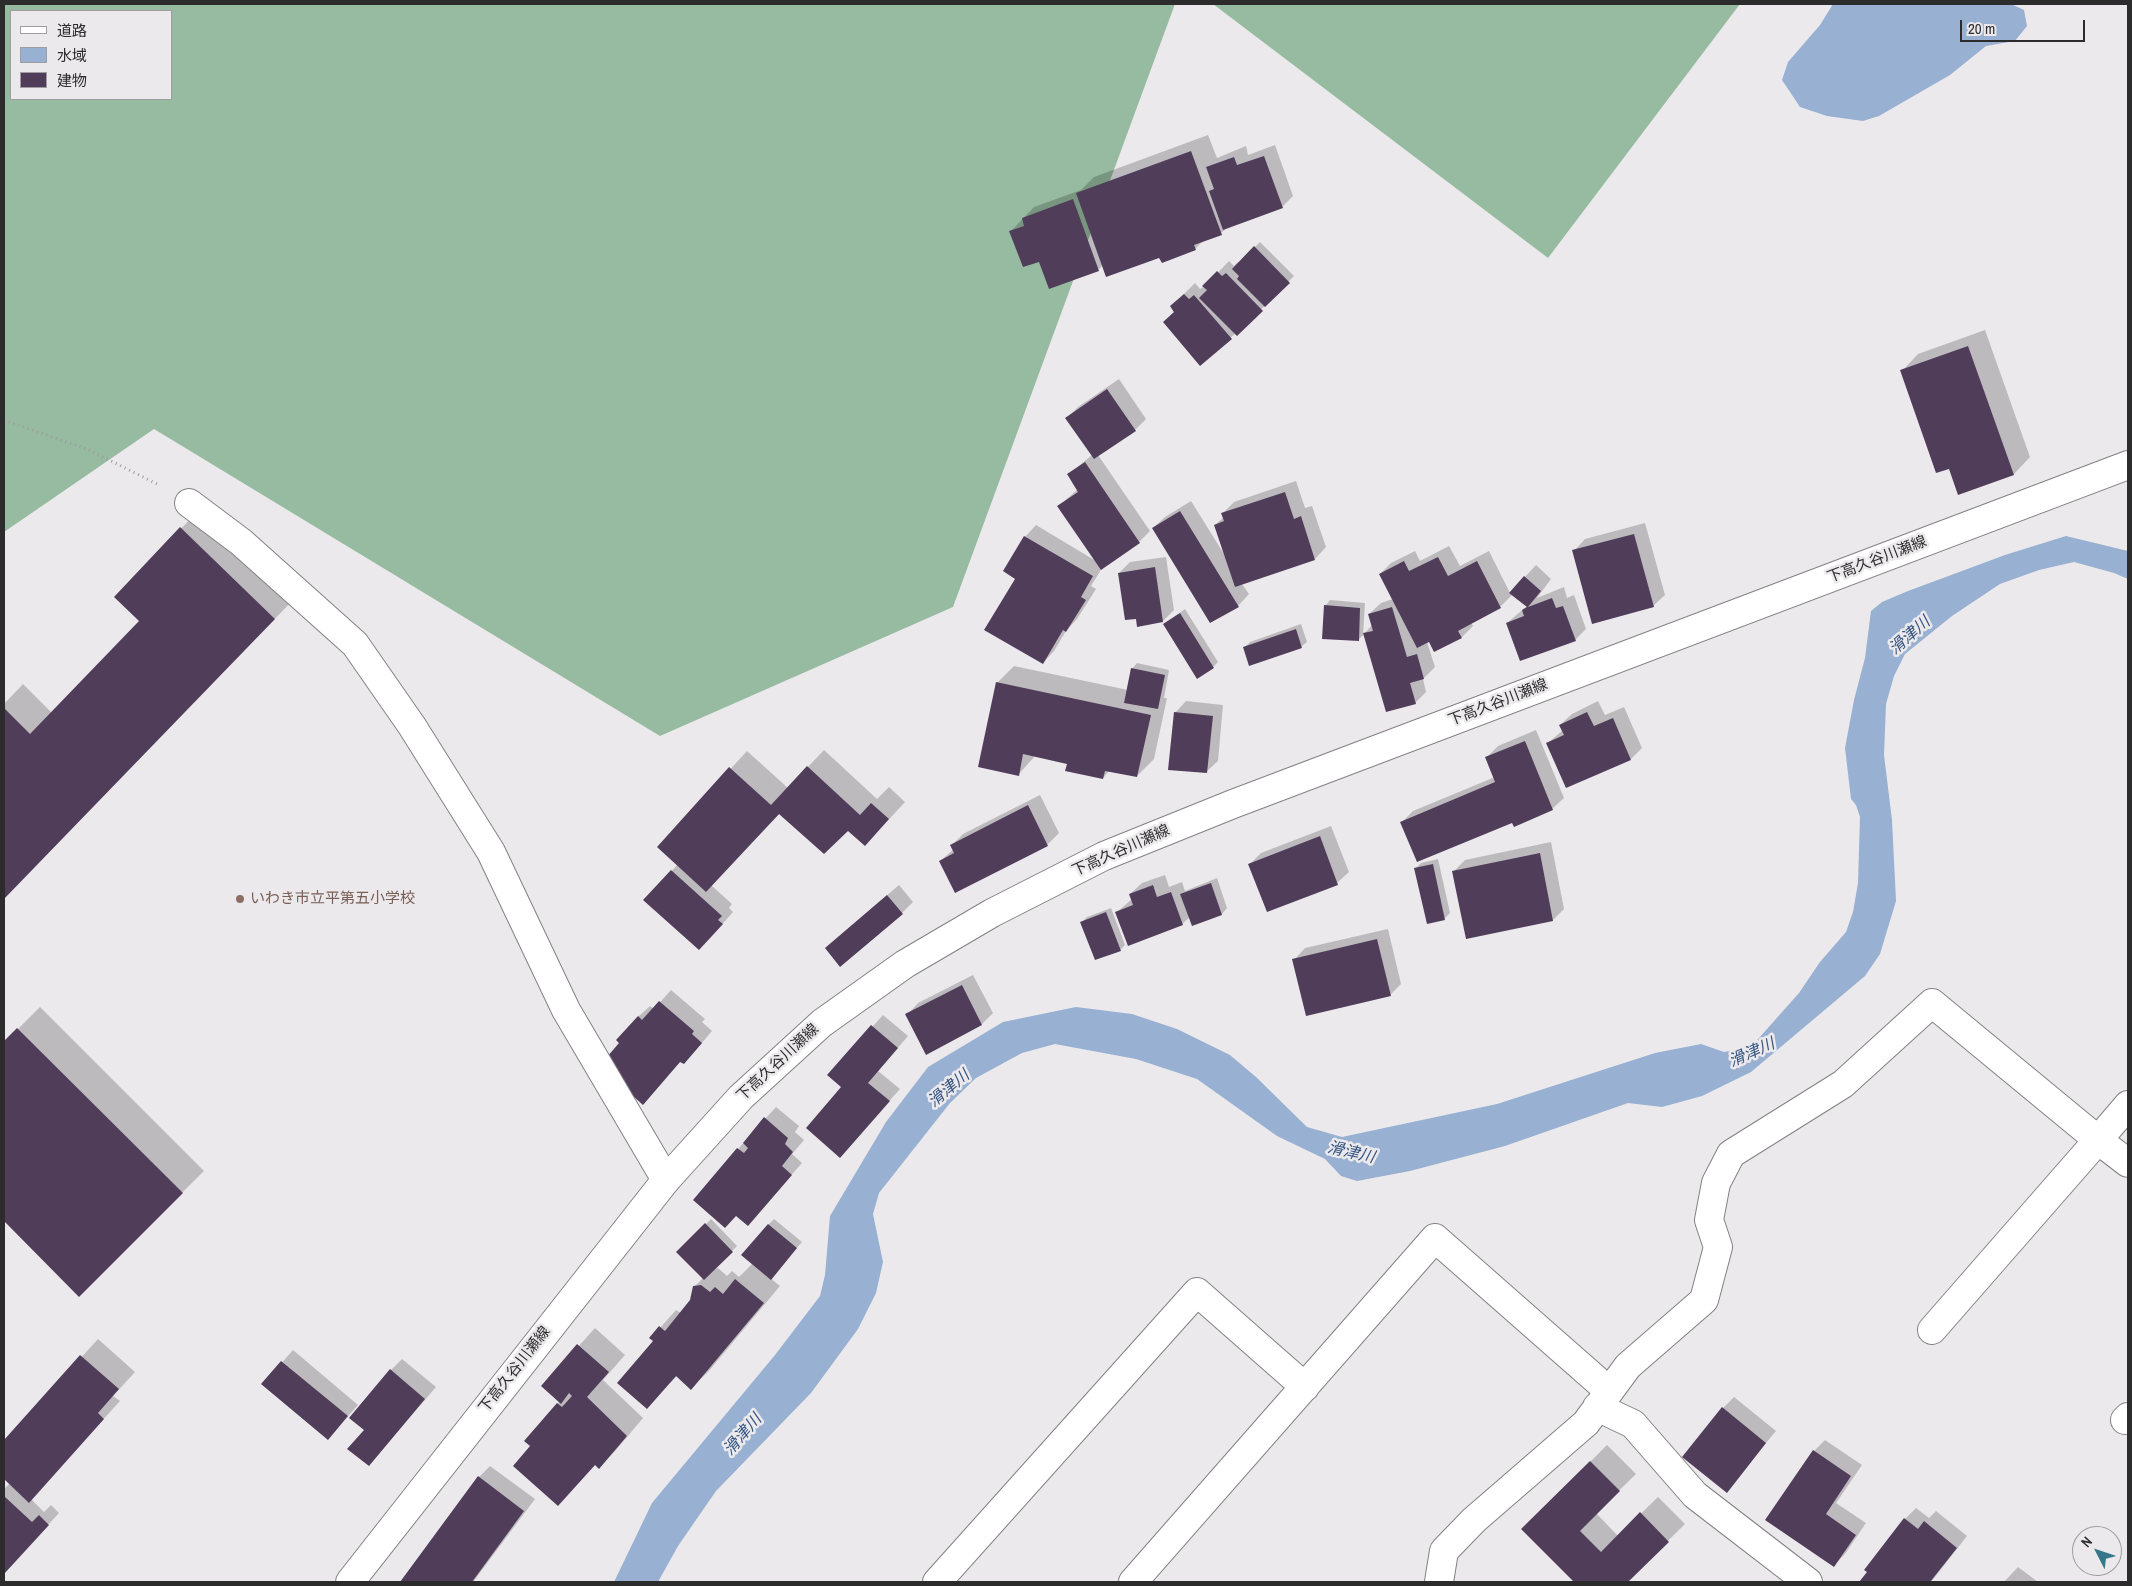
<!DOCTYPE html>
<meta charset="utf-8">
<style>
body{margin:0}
#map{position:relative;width:2132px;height:1586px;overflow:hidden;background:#ece9ed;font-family:"Archivo Narrow","Noto Sans JP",sans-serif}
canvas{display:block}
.frame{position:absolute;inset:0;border:5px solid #2d2c2d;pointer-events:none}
.legend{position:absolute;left:10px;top:10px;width:162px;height:90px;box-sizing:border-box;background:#ece9ed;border:1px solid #a09da0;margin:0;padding:6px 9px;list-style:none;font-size:15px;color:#2d2c2d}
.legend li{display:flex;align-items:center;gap:10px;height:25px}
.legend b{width:25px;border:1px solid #a09da0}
.north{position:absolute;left:2072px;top:1526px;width:50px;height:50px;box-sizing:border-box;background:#ece9ed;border:1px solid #a09da0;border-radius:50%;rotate:311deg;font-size:14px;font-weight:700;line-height:20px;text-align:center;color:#2d2c2d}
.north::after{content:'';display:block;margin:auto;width:18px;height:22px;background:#357788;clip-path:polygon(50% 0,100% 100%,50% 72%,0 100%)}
.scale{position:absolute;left:1960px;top:20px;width:125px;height:22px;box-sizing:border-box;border:2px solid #2d2c2d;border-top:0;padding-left:6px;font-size:15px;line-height:18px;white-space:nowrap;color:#2d2c2d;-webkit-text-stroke:4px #ece9ed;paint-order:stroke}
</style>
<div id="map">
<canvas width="2132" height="1586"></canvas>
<div class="frame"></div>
<ul class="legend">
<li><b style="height:6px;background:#fff"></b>道路</li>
<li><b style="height:14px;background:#98b0d1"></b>水域</li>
<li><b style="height:14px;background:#503d5a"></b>建物</li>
</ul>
<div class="north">N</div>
<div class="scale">20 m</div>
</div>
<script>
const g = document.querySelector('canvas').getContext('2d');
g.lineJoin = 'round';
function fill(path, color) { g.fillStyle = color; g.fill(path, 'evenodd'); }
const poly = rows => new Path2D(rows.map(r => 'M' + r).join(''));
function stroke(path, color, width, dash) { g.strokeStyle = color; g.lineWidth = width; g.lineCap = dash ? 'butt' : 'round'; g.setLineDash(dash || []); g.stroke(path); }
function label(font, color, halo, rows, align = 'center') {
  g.font = font + ' "Archivo Narrow","Noto Sans JP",sans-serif'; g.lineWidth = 5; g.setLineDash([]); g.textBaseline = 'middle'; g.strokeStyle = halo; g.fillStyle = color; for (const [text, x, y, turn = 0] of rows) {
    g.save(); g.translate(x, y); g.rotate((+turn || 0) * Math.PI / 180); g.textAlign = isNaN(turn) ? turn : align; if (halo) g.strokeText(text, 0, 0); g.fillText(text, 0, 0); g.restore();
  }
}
fill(poly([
 [4,4,1175,4,953,607,660,736,154,429,4,532],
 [11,11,171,11,171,99,11,99],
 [1213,4,1740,4,1548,258]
]), '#97bba0');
fill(poly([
 [1833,4,2011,4,2024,10,2027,26,2015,41,1986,46,1950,75,1879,116,1863,121,1827,116,1800,107,1782,80,1788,62,1820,25],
 [2066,536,2128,551,2128,579,2114,573,2074,562,2039,570,2000,584,1952,616,1905,654,1894,676,1886,704,1884,755,1892,820,1896,901,1880,954,1865,976,1751,1072,1702,1096,1662,1107,1628,1103,1505,1146,1410,1171,1357,1181,1341,1176,1325,1159,1277,1136,1197,1079,1136,1059,1055,1044,1022,1053,976,1078,950,1103,879,1193,873,1214,883,1262,876,1293,858,1329,811,1393,716,1491,678,1546,658,1582,614,1582,652,1503,775,1355,820,1296,825,1275,830,1216,886,1122,928,1067,1003,1022,1076,1007,1132,1014,1177,1029,1230,1055,1256,1077,1307,1127,1342,1137,1497,1104,1655,1053,1701,1044,1724,1052,1751,1047,1799,993,1820,962,1846,932,1853,912,1858,883,1860,817,1856,805,1851,799,1845,748,1854,700,1865,658,1871,611,1882,602,1908,591,2005,555]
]), '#98b0d1');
fill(poly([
 [1208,135,1217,158,1246,146,1248,155,1275,145,1293,196,1282,207,1228,227,1221,233,1204,240,1195,249,1103,265,1098,270,1040,260,1011,231,1034,207,1081,190,1094,177],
 [1260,242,1294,276,1237,334,1236,333,1200,364,1171,307,1195,283,1200,289,1205,286,1229,261,1234,266,1238,262,1239,263],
 [1985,330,2030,457,2014,474,1959,493,1949,467,1902,371,1918,354],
 [1119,379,1146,419,1135,430,1098,455,1150,531,1139,542,1102,568,1091,586,1096,589,1077,619,1066,631,1054,651,1043,663,1017,578,1025,537,1036,525,1096,561,1059,506,1078,489,1068,475,1092,455,1067,418,1078,407],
 [1296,481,1305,508,1312,506,1326,547,1315,559,1242,584,1249,594,1238,606,1153,528,1165,517,1191,501,1224,554,1215,525,1224,517,1223,513,1234,502],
 [203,506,296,597,4,898,4,704,23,684,52,713,141,621,115,597],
 [1645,523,1665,595,1653,606,1574,551,1585,539],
 [1449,546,1460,566,1489,551,1510,593,1536,565,1551,579,1537,598,1564,587,1567,598,1574,595,1586,629,1575,640,1507,623,1527,606,1513,594,1501,606,1471,622,1473,626,1462,637,1435,650,1429,640,1427,642,1435,667,1423,679,1426,692,1415,703,1364,634,1358,640,1325,606,1330,600,1365,603,1363,635,1372,625,1369,614,1381,603,1393,599,1380,574,1391,563,1415,551,1420,561],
 [1166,557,1174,610,1163,621,1137,618,1119,573,1130,562],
 [1185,609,1218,662,1213,667,1164,624],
 [1301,624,1307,642,1301,647,1245,647,1250,642],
 [1137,663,1169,670,1164,698,1167,698,1154,759,1137,776,1110,770,1103,778,1068,763,1035,756,1018,775,997,683,1014,666,1128,690,1132,669],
 [1186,701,1223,705,1218,761,1206,772,1175,713],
 [1598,701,1605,715,1624,707,1642,748,1631,759,1548,743,1563,730,1560,725,1572,714],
 [1536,730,1564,798,1552,809,1513,821,1402,822,1413,811,1495,777,1487,757,1498,746],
 [824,750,877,799,889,787,905,802,881,828,848,829,780,813,711,885,732,904,729,908,733,912,710,938,645,900,678,864,659,847,747,751,788,788],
 [1040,795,1059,833,1048,844,956,892,940,861,954,849,952,845,963,834],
 [1331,826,1349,872,1337,883,1250,864,1261,853],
 [1551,842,1564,909,1553,920,1467,937,1454,871,1465,860],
 [1438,859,1450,913,1444,919,1415,869,1421,863],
 [1165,875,1169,887,1182,882,1185,891,1217,878,1227,908,1222,914,1192,924,1190,917,1182,924,1117,912,1132,899,1130,894,1142,883],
 [899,885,913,902,902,913,826,948],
 [1111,908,1125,945,1120,950,1082,922,1087,917],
 [1388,929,1401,984,1390,995,1294,960,1305,948],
 [973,975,993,1013,982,1024,927,1053,907,1015,918,1003],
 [671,990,705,1019,702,1022,712,1031,695,1051,681,1061,643,1103,638,1017,650,1006,654,1009],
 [40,1007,204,1171,79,1295,4,1220,4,1043],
 [883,1015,908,1036,878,1071,900,1089,840,1156,843,1087,829,1075],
 [776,1107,799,1126,795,1132,804,1140,792,1154,802,1163,748,1224,738,1149],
 [711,1219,737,1246,713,1270,718,1268,727,1276,732,1271,739,1277,753,1263,769,1224,774,1219,802,1242,770,1278,780,1286,708,1372,691,1388,677,1376,647,1407,654,1341,651,1338,676,1310,681,1313,692,1300,694,1287,703,1278,678,1252],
 [595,1328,625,1355,603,1380,643,1418,616,1450,599,1467,596,1464,558,1504,532,1446,525,1441,560,1401,543,1386],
 [98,1339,135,1372,113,1396,120,1401,31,1499,44,1512,51,1505,59,1513,4,1573,4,1489,10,1483,4,1478,4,1442],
 [293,1350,358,1405,328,1438,263,1384],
 [402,1359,436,1387,369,1465,365,1429,391,1370],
 [1734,1397,1776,1431,1726,1491,1723,1408],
 [1825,1440,1862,1465,1836,1503,1866,1523,1845,1554,1834,1565,1814,1451],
 [1607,1445,1636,1474,1596,1513,1618,1536,1658,1497,1685,1524,1626,1582,1576,1582,1523,1529],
 [490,1466,535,1499,473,1582,401,1582,479,1477],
 [1916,1508,1929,1518,1936,1511,1967,1536,1931,1582,1860,1582,1905,1519],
 [2018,1567,2038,1582,2004,1582]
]), '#0003');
fill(poly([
 [1191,151,1222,235,1194,245,1196,250,1162,263,1159,258,1106,277,1076,193],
 [1264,156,1283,208,1223,230,1209,191,1214,189,1206,167,1234,157,1237,165],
 [1073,199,1099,271,1049,289,1039,262,1023,267,1009,231,1024,226,1022,218],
 [1254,246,1290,283,1265,307,1237,279,1239,276,1232,269],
 [1217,271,1222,276,1226,273,1263,311,1237,336,1199,298,1207,290,1202,286],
 [1184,294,1189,299,1194,295,1232,339,1200,366,1163,322,1174,312,1170,306],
 [1968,346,2014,475,1958,495,1949,469,1936,473,1900,370],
 [1107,389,1136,431,1094,459,1065,418],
 [1085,462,1140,543,1101,570,1057,506,1078,492,1067,474],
 [1285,492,1294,519,1301,516,1315,560,1235,587,1214,525,1224,521,1221,513],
 [1180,511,1239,607,1210,623,1152,528],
 [180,527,275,619,4,899,4,708,30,734,139,621,114,597],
 [1634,534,1654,607,1592,624,1572,550],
 [1024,536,1093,576,1081,597,1086,600,1066,632,1063,630,1043,664,984,630,1015,579,1003,571],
 [1438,557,1448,576,1477,561,1501,608,1458,631,1462,638,1434,652,1429,642,1417,648,1379,574,1404,561,1409,571],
 [1155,567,1163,622,1137,627,1136,619,1125,620,1118,573],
 [1524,576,1541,591,1528,607,1552,598,1556,608,1563,606,1576,641,1520,661,1506,623,1524,616,1522,610,1527,607,1509,593],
 [1324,605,1360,608,1359,641,1322,639],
 [1392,607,1407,657,1417,654,1424,679,1410,683,1416,704,1386,712,1363,633,1373,631,1368,614],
 [1180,613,1214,668,1197,679,1163,624],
 [1296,629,1302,648,1249,666,1243,647],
 [1131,668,1165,675,1158,709,1124,703],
 [996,682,1151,715,1137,777,1105,771,1103,779,1065,771,1067,764,1023,754,1019,776,978,767],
 [1174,712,1213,716,1207,773,1168,770],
 [1587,712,1594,726,1613,718,1631,760,1566,788,1546,743,1564,735,1559,725],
 [1525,741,1553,810,1514,827,1512,823,1417,862,1400,822,1495,782,1485,757],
 [807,766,860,815,871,803,889,819,865,846,848,831,824,854,779,814,706,892,657,847,729,767,771,805],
 [1028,805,1048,846,955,893,939,861,954,853,950,845],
 [1320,836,1338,885,1267,912,1248,864],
 [1540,853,1553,921,1466,939,1452,871],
 [1433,864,1445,920,1427,924,1414,868],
 [671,870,722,916,718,920,723,924,699,950,643,900],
 [1211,883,1222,915,1192,926,1180,894],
 [1153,885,1157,897,1171,892,1183,925,1128,946,1115,912,1133,905,1129,894],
 [887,895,903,914,840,967,825,948],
 [1106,912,1121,951,1095,960,1080,922],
 [1377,939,1391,996,1306,1016,1292,959],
 [962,985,982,1025,926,1055,905,1014],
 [659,1001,694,1031,692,1034,702,1043,684,1064,680,1062,643,1105,603,1069,607,1057,619,1043,616,1040,638,1016,642,1020],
 [871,1025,898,1048,868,1083,890,1101,840,1158,806,1128,841,1087,827,1075],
 [17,1028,183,1193,79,1297,4,1221,4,1041],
 [764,1117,788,1138,785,1144,793,1152,782,1166,792,1175,748,1226,736,1216,725,1228,693,1200,737,1148,744,1153,748,1148,743,1143],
 [705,1223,733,1252,704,1280,676,1252],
 [768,1224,797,1248,771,1280,741,1255],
 [735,1279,764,1303,691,1390,676,1376,647,1409,617,1383,653,1341,649,1338,659,1326,665,1331,690,1300,693,1286,701,1285,710,1292,715,1287,723,1294],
 [577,1344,609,1372,587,1397,627,1436,599,1469,595,1465,558,1506,513,1466,530,1446,524,1441,557,1403,562,1407,572,1396,569,1393,561,1404,541,1386],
 [80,1355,119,1389,98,1413,104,1419,29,1503,4,1479,4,1440],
 [281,1361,348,1416,328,1440,261,1384],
 [390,1369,425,1399,369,1466,347,1449,364,1430,349,1418],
 [1722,1407,1766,1443,1727,1493,1682,1457],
 [1813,1450,1851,1476,1826,1514,1856,1535,1834,1567,1765,1520],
 [1590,1461,1620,1491,1580,1531,1601,1552,1640,1512,1669,1542,1628,1582,1574,1582,1521,1529],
 [478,1476,524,1511,472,1582,400,1582],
 [4,1496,32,1522,39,1515,49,1525,4,1574],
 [1904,1518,1918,1529,1924,1521,1957,1548,1930,1582,1859,1582,1867,1572,1864,1570]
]), '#503d5a');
const street = poly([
 [189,503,241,542,355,644,412,726,491,852,566,1010,666,1180],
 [2128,1105,2098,1140,2128,1163],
 [1597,1407,1633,1424,1695,1495,1808,1582],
 [2125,1420,2128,1417],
 [937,1582,1197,1292,1305,1387],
 [1133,1582,1435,1238,1609,1391],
 [1439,1582,1444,1551,1474,1520,1586,1423,1628,1366,1704,1300,1718,1247,1709,1220,1716,1183,1731,1154,1843,1084,1932,1003,2098,1140,1932,1330]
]);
const secondary = poly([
 [350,1582,666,1180,741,1097,822,1023,905,964,992,913,1104,856,1233,804,2128,465]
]);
stroke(street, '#848185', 30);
stroke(secondary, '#848185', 30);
stroke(poly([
 [4,420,87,449,159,485]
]), '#9d9b9e', 3, [1, 4]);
stroke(street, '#fff', 28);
stroke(secondary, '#fff', 28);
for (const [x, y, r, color] of [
 [240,899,5,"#8d6e63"]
]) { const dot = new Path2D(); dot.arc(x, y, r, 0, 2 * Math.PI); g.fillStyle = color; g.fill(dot); stroke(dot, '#ece9ed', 2); }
label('15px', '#2d2c2d', '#ece9ed', [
 ["下高久谷川瀬線",1877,560,-21],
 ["下高久谷川瀬線",1498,703,-21],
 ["下高久谷川瀬線",1121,851,-24],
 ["下高久谷川瀬線",778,1063,-43],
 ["下高久谷川瀬線",515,1370,-52]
]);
label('15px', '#785e54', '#ece9ed', [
 ["いわき市立平第五小学校",250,899]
], 'left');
label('italic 16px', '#335481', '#ece9ed', [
 ["滑津川",1910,636,-41],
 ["滑津川",1752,1053,-24],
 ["滑津川",949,1089,-40],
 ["滑津川",1351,1153,13],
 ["滑津川",743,1435,-49]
]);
</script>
